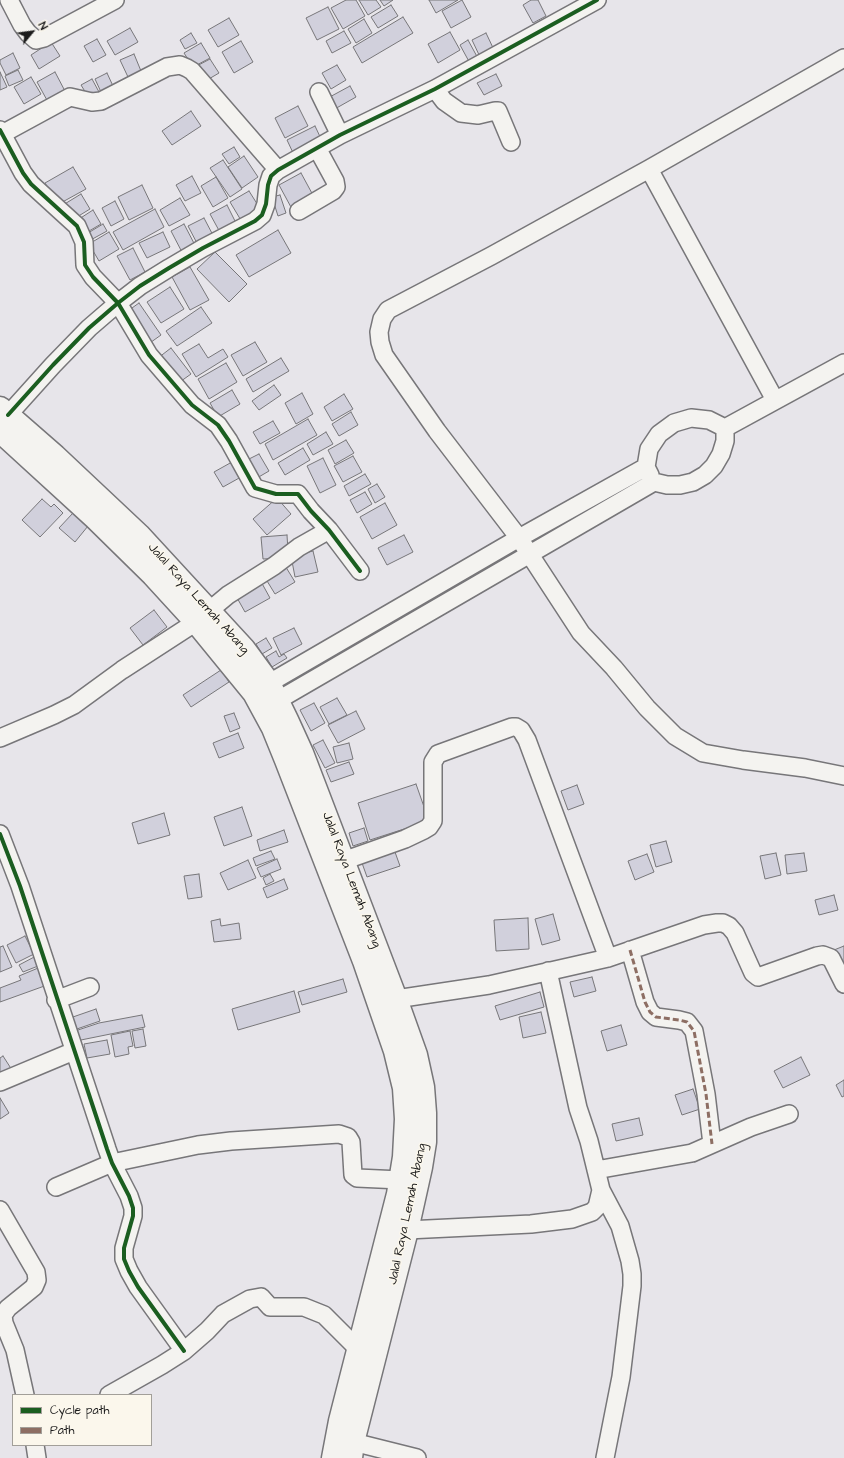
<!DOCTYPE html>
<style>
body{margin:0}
#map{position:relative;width:844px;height:1458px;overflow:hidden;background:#e7e5ea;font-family:"Architects Daughter",sans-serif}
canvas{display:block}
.legend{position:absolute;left:12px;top:1394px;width:140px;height:52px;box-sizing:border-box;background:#fbf7ec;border:1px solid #a29f99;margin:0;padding:5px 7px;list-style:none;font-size:12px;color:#1c1c1c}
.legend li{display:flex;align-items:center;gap:8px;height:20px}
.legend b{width:20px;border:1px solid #a29f99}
.north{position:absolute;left:12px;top:12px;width:40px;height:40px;-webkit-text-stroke:3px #fbf7ec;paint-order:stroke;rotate:61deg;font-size:11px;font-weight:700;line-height:16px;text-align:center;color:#1c1c1c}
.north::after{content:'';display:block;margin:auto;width:14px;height:18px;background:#1c1c1c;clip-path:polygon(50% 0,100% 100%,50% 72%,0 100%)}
</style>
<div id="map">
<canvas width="844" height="1458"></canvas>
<ul class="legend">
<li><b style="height:5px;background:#1b5e20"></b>Cycle path</li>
<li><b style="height:5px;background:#8d6e63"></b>Path</li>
</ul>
<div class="north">N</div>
</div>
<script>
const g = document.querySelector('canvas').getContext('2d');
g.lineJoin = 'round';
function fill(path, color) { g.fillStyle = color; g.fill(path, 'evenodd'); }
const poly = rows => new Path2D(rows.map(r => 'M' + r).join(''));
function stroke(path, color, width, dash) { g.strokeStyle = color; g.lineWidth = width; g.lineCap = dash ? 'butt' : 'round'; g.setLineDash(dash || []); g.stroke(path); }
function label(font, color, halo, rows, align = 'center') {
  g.font = font + ' "Architects Daughter",sans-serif'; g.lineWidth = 3; g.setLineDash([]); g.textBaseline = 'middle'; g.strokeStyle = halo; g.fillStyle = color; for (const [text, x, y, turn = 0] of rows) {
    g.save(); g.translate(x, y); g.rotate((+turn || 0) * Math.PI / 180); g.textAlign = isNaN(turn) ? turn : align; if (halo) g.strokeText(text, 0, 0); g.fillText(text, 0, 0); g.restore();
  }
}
const building = poly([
 [346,0,356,0,365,16,343,29,331,8,346,0],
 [359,0,376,0,381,7,368,15,359,0],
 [380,0,393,0,384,6,380,0],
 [429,0,458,0,436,13,429,0],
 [462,0,471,17,451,28,442,11,462,0],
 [531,0,538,0,546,16,533,23,523,5,531,0],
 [391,5,398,16,378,28,371,17,391,5],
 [328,7,339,29,317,40,306,18,328,7],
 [403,17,413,33,362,63,353,47,403,17],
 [229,18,239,35,218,47,208,30,229,18],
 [364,19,372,33,356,43,348,29,364,19],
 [130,28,138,42,115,55,107,41,130,28],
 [344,31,351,43,332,53,326,41,344,31],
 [450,32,460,50,438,63,428,44,450,32],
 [191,33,197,43,185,49,180,40,191,33],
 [486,33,495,52,481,59,472,40,486,33],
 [97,39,106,55,93,62,84,46,97,39],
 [468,40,480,62,472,67,460,45,468,40],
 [241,41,253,62,234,73,222,52,241,41],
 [51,42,60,56,39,69,31,55,51,42],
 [201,43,210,58,193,67,184,53,201,43],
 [13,53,20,68,6,75,0,63,0,60,13,53],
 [134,54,141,71,128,77,120,60,134,54],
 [210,59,219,73,202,83,193,68,210,59],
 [337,65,346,80,331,89,322,73,337,65],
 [18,70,23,80,9,86,5,76,18,70],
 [0,72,7,87,0,90,0,72],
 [55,72,66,93,48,102,37,82,55,72],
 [107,73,113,86,101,92,95,79,107,73],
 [496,74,502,86,484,95,477,83,496,74],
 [31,77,41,94,24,104,14,87,31,77],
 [92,79,99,92,89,98,81,85,92,79],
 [350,86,356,97,333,110,326,99,350,86],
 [298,106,308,126,285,138,275,118,298,106],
 [191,111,201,126,172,145,162,131,191,111],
 [315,126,323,143,295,157,287,140,315,126],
 [234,147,240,157,229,164,222,154,234,147],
 [244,156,258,177,242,188,228,167,244,156],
 [223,160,242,189,230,197,210,168,223,160],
 [73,167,86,189,57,205,45,183,73,167],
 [301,173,314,197,292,209,279,185,301,173],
 [192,176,201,193,185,201,176,185,192,176],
 [216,177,228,198,213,207,201,186,216,177],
 [142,185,153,208,129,220,118,197,142,185],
 [249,191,261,210,242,222,230,202,249,191],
 [81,194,90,209,72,220,63,205,81,194],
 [280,195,286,213,278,216,272,197,280,195],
 [180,198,190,215,169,226,160,210,180,198],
 [115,201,124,219,111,226,102,208,115,201],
 [227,205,238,227,222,236,210,214,227,205],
 [155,209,164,227,123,250,113,232,155,209],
 [93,210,101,224,84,234,76,221,93,210],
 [204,218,215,239,199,247,188,226,204,218],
 [103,224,107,231,87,242,83,236,103,224],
 [184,224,197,249,184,256,171,231,184,224],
 [278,230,291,253,249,277,236,255,278,230],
 [109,232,119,249,99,261,89,244,109,232],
 [163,232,170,247,147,258,139,243,163,232],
 [133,248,145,272,130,280,117,256,133,248],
 [215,252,247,284,229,302,197,269,215,252],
 [190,267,209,300,190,310,172,277,190,267],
 [170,287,184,309,161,323,147,302,170,287],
 [139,303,161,335,147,345,125,313,139,303],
 [201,307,212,323,177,346,166,331,201,307],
 [255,342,267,362,243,376,231,355,255,342],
 [199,344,208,358,223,349,228,357,196,377,182,354,199,344],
 [171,348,191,374,177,384,158,358,171,348],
 [281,358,289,371,253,392,246,379,281,358],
 [226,363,237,382,209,399,198,379,226,363],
 [274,385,281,395,259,410,252,401,274,385],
 [232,390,240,404,218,417,210,403,232,390],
 [302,393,313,414,296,424,285,403,302,393],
 [344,394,353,409,332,421,324,407,344,394],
 [351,412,358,425,339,436,332,424,351,412],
 [308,419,317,435,273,460,265,444,308,419],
 [273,421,280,433,260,444,253,432,273,421],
 [326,432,333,444,313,455,307,444,326,432],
 [346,440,354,453,335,464,328,450,346,440],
 [303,448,310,460,285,475,278,463,303,448],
 [259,454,269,471,257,478,247,460,259,454],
 [353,456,362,472,343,482,334,466,353,456],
 [323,458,336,485,320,493,307,466,323,458],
 [232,462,241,477,223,487,214,472,232,462],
 [365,474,371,484,349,496,344,486,365,474],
 [377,484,385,497,375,503,368,489,377,484],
 [365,492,372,504,357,513,350,500,365,492],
 [277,498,291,514,267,535,253,519,277,498],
 [42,499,51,507,54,504,63,513,40,537,22,520,42,499],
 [385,503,397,525,372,539,360,517,385,503],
 [73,513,88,526,75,542,59,528,73,513],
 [287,535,288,551,283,558,263,559,261,537,287,535],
 [404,535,413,552,387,565,378,548,404,535],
 [313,551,318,572,295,577,291,556,313,551],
 [284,564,295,582,275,594,264,576,284,564],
 [259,578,270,598,245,612,236,596,259,578],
 [154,610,167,627,143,645,130,628,154,610],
 [294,628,302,644,281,655,273,638,294,628],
 [266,638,272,648,262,654,256,644,266,638],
 [276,651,279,657,284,654,287,658,272,667,266,657,276,651],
 [221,670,229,682,191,707,183,695,221,670],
 [337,698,347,715,329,724,320,707,337,698],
 [314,703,325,723,311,731,300,710,314,703],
 [356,711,365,729,338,743,328,725,356,711],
 [234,713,240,728,230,732,224,716,234,713],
 [238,733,244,748,219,758,213,743,238,733],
 [323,740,335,763,325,768,313,745,323,740],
 [349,743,353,759,337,763,333,747,349,743],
 [349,762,354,774,331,782,326,770,349,762],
 [416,784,429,821,370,840,358,803,416,784],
 [577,785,584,804,568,810,561,791,577,785],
 [242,807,252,836,224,846,214,817,242,807],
 [164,813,170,835,138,844,132,823,164,813],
 [364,828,368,841,353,846,349,833,364,828],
 [284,830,288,842,260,851,257,840,284,830],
 [666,841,672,862,656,867,650,845,666,841],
 [271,851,275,859,256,866,253,858,271,851],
 [395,852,400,866,367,877,362,863,395,852],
 [776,853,781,875,765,879,760,856,776,853],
 [804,853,807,871,787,874,785,855,804,853],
 [647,854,654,872,635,880,628,861,647,854],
 [277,859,281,869,261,877,257,868,277,859],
 [248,860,256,878,228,890,220,873,248,860],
 [199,874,202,897,188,899,184,876,199,874],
 [270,874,274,881,266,885,263,878,270,874],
 [284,879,288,889,267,898,263,888,284,879],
 [834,895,838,910,819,915,815,900,834,895],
 [553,914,560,940,542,945,535,919,553,914],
 [528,918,529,949,496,951,494,920,528,918],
 [220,919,221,926,239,923,241,939,214,942,211,921,220,919],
 [25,936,34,954,16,963,7,945,25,936],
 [3,946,12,967,0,972,0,947,3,946],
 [844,946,844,964,840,965,834,950,844,946],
 [38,955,43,964,23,972,19,965,38,955],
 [43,966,50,984,0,1002,0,988,21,980,19,976,43,966],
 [592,977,596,991,574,997,570,982,592,977],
 [343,979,347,992,302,1005,298,992,343,979],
 [294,991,300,1012,238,1030,232,1009,294,991],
 [540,992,544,1007,500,1020,495,1006,540,992],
 [96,1009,100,1021,74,1030,70,1018,96,1009],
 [541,1012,546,1033,523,1038,519,1017,541,1012],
 [142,1015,145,1027,76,1041,75,1031,99,1023,142,1015],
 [621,1025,627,1045,607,1051,601,1031,621,1025],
 [143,1029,146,1046,135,1048,132,1031,143,1029],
 [130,1031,133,1046,128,1047,129,1054,115,1057,111,1035,130,1031],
 [107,1040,110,1054,87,1058,84,1044,107,1040],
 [3,1056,12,1070,0,1078,0,1058,3,1056],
 [801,1057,810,1075,783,1088,774,1071,801,1057],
 [844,1080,844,1096,842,1097,836,1085,844,1080],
 [693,1089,700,1109,682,1115,675,1095,693,1089],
 [0,1098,9,1113,0,1119,0,1098],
 [639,1118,643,1135,616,1141,612,1124,639,1118]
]);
fill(building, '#d1d0dc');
stroke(building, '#777679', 1);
const minor = poly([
 [9,0,22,25,28,33,36,40,44,38,115,0],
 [844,58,649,169,491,256,388,310,382,319,379,332,380,342,384,355,437,431,519,538,581,633,614,668,647,708,675,736,703,753,743,760,805,768,844,776],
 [435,89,444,101,461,113,478,115,495,111,498,111,511,142],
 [319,92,340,135],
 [0,130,23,173,31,184,77,226,84,242,85,265,93,277,118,303,149,355,192,405,218,425,229,441,255,488,276,494,298,494,311,511,329,530,360,571],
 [2,134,70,97,92,102,101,101,167,67,180,65,187,68,192,71,278,170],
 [649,169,775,400],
 [299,211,333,191,336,187,335,181,317,148],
 [8,415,53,365,89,328,118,303,140,286,169,268,203,248,255,221,262,215,266,204,268,185,271,176,278,170,340,135,435,89,597,0],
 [725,428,844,363],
 [650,475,646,467,649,449,659,434,674,423,691,418,709,420,725,428],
 [210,610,228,595,274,566,299,547,329,530],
 [259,689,519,538,646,467],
 [268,706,654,482,667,485,680,485,693,482,705,475,714,466,721,454,725,441,725,428],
 [0,738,54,715,74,705,122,670,196,622],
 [0,834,20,886,107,1149,112,1163,129,1196,133,1208,133,1216,124,1248,124,1259,129,1271,138,1287,184,1351],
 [343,861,405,839,424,830,429,827,433,821,433,762,438,754,512,727,516,727,521,730,527,740,608,958],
 [630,950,645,1002,650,1012,656,1017,679,1020,687,1022,694,1031,706,1094,712,1144],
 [396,999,489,985,608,958,704,925,717,923,723,923,729,926,735,933,753,973,758,977,817,956,823,955,831,958,844,984],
 [56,1000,90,987],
 [0,1082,74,1051],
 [596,1170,692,1153,751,1127,789,1114],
 [56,1187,112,1163,198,1145,231,1141,339,1134,348,1137,351,1142,353,1175,357,1178,401,1180],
 [601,1190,620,1226,630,1261,632,1274,632,1286,621,1377,605,1458],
 [0,1210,36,1272,37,1280,34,1287,8,1308,3,1315,4,1323,15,1350,25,1395],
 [407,1230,531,1224,572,1219,592,1212,597,1207,601,1190,589,1141,578,1108,548,971],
 [109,1395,162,1365,184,1351,207,1331,223,1314,250,1299,261,1297,270,1307,304,1307,324,1315,359,1350],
 [353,1442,417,1458],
 [35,1445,37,1458]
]);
const highway = poly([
 [0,408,55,456,139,535,244,649,269,683,287,720,302,753,396,999,416,1055,423,1087,425,1113,425,1142,421,1167,407,1230,353,1442,351,1458],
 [0,431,95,518,153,575,196,622,254,693,273,728,286,760,364,961,395,1051,404,1088,406,1119,404,1157,398,1194,340,1421,333,1458]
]);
stroke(minor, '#777679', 20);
stroke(highway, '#777679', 25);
stroke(minor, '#f4f3f0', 17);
stroke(highway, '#f4f3f0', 22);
stroke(poly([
 [630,950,645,1002,650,1012,656,1017,679,1020,687,1022,694,1031,706,1094,712,1144]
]), '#8d6e63', 3, [6, 3]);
stroke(poly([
 [0,130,23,173,31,184,77,226,84,242,85,265,93,277,118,303,149,355,192,405,218,425,229,441,255,488,276,494,298,494,311,511,329,530,360,571],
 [8,415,53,365,89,328,118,303,140,286,169,268,203,248,255,221,262,215,266,204,268,185,271,176,278,170,340,135,435,89,597,0],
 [0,834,20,886,107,1149,112,1163,129,1196,133,1208,133,1216,124,1248,124,1259,129,1271,138,1287,184,1351]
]), '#1b5e20', 4);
label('13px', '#1c1c1c', '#fbf7ec', [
 ["Jalal Raya Lemah Abang",198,599,48],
 ["Jalal Raya Lemah Abang",351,880,69],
 ["Jalal Raya Lemah Abang",408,1214,-78]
]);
</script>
